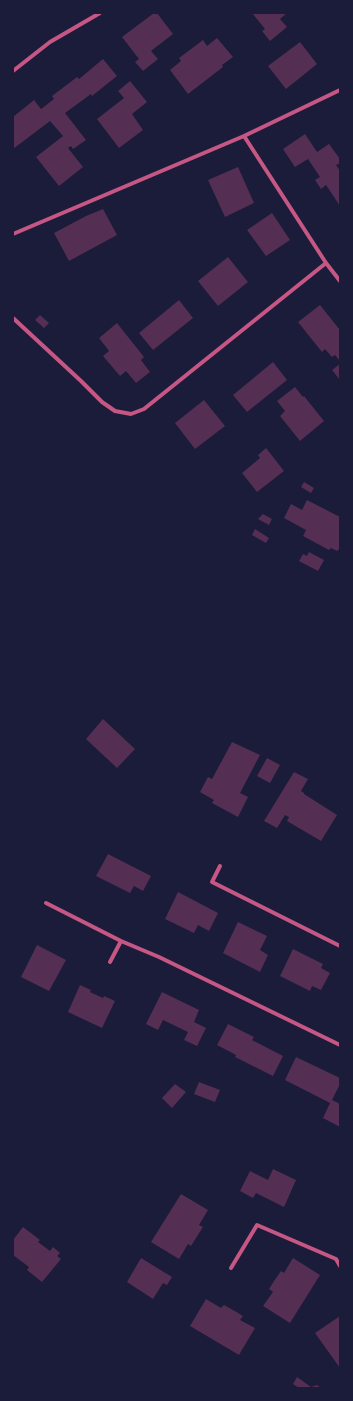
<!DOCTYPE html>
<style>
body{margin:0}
#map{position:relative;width:353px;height:1401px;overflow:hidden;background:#1b1b3a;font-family:"Alegreya Sans",sans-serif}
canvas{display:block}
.frame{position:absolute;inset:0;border:14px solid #1b1b3a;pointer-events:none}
</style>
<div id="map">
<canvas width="353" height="1401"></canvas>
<div class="frame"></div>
</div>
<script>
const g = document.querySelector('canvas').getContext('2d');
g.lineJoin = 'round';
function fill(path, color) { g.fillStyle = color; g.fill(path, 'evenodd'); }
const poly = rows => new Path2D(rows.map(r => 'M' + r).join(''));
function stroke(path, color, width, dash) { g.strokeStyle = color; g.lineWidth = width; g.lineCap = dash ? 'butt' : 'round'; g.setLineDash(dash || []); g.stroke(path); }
fill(poly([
 [154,13,157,13,173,34,151,51,158,59,143,71,135,62,139,59,122,37],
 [252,13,287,13,280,19,287,27,270,41,262,31,265,29],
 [217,38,233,57,222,65,223,67,188,94,170,70,181,61,179,58,203,40,207,46],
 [300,42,317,64,286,89,268,66],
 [103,59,117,76,92,96,91,94,65,113,86,140,73,149,71,146,68,148,83,167,59,186,36,157,63,136,50,121,13,149,13,117,34,100,41,109,54,99,52,96,77,77,79,79],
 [130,81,147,102,132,114,143,130,119,148,97,119,124,98,118,91],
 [305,134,317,152,329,144,340,159,340,163,336,165,340,171,340,206,326,185,321,189,315,180,320,177,308,159,295,167,283,149],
 [238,167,254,203,225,217,208,180],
 [103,209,117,235,69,261,54,233,86,216],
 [272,213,290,240,266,256,247,230],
 [228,257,248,282,218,306,198,281],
 [179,300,193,318,153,350,139,333],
 [320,305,340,330,340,361,335,355,332,357,325,349,322,352,298,322],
 [40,315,49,323,44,328,35,320],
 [117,323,144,357,141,360,150,372,136,383,126,371,120,376,103,356,109,351,99,338],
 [273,362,287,380,247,412,233,395],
 [340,364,340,380,332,370],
 [295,387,303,397,304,396,324,421,300,441,280,416,285,411,277,401],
 [204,400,225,426,195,449,175,423],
 [266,448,284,471,257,492,242,473,260,458,258,455],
 [304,482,314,488,311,493,301,487],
 [307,500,340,517,340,548,337,551,331,548,329,550,303,536,306,530,284,518,291,504,302,510],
 [263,514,272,519,269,525,258,519],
 [255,529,269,538,266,543,252,535],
 [309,552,324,560,318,571,299,561,303,554,307,556],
 [103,719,135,749,117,768,86,739],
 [232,742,260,755,240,793,248,797,238,817,212,803,214,800,200,792,208,777,212,779],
 [267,758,280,765,270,783,257,776],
 [294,772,308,779,301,791,304,793,304,794,337,815,321,841,287,821,289,817,285,815,277,828,264,821],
 [108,854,151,876,143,891,134,886,130,893,96,876],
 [178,892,218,913,209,931,198,925,194,933,165,919],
 [238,922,267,936,260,950,268,955,260,972,223,953],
 [37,945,66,960,49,991,21,977],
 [293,949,323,964,321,968,330,973,321,990,312,986,310,991,280,976],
 [80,985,91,990,90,992,103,998,104,996,115,1001,102,1028,68,1012],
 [162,992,199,1010,194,1022,206,1028,197,1046,184,1040,188,1032,163,1020,158,1030,146,1024],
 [228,1024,254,1037,252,1040,283,1056,273,1076,235,1057,236,1055,217,1045],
 [296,1057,340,1078,340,1084,332,1100,340,1104,340,1127,323,1118,330,1103,285,1080],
 [199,1082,220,1090,215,1102,194,1094],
 [175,1084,186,1092,172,1108,162,1098],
 [273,1169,296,1180,284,1207,256,1193,253,1198,240,1191,250,1171,268,1180],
 [181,1194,208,1210,199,1225,203,1227,191,1246,188,1244,179,1259,151,1242],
 [23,1227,40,1240,38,1242,50,1251,53,1247,60,1253,57,1256,61,1259,42,1282,27,1270,29,1267,13,1255,13,1240],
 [141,1258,172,1277,167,1285,163,1283,153,1299,127,1282],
 [293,1258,320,1275,290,1323,263,1306,273,1292,269,1289,274,1281,281,1271,284,1273],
 [206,1299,221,1308,224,1305,233,1310,243,1316,240,1320,255,1328,239,1355,190,1326],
 [340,1316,340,1368,315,1333],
 [297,1377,311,1387,317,1385,321,1388,299,1388,293,1384]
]), '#542f53');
stroke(poly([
 [13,71,50,42,100,13],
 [244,136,326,263,340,281],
 [13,234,244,136,340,90],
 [13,318,81,381,102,402,115,411,131,414,144,409,326,263],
 [220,866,212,882,340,946],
 [46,903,121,941,159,957,340,1045],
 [110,962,121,941],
 [231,1268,257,1225,336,1259,340,1266]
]), '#c65784', 4);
</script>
